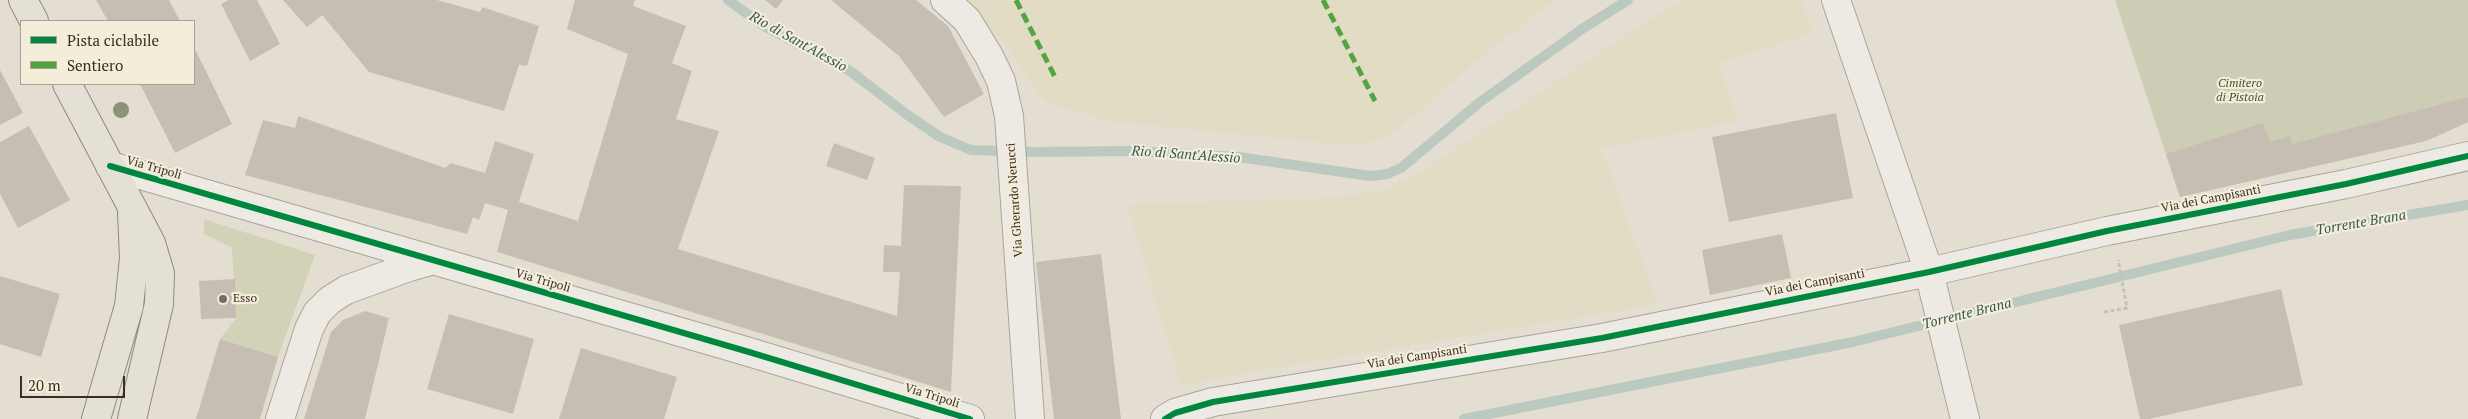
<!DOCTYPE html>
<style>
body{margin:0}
#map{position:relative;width:2468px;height:419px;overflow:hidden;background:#e4ded2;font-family:"PT Serif",serif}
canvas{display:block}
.legend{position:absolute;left:20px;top:20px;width:175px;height:65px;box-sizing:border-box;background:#f3edda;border:1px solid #a9a191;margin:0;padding:6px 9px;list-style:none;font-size:15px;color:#392e23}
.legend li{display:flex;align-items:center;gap:10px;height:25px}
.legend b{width:25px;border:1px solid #a9a191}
.scale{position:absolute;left:20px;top:376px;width:105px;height:22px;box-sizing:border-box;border:2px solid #392e23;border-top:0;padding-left:6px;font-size:15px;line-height:18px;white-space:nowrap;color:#392e23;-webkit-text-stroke:4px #f3edda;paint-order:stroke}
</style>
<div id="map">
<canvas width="2468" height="419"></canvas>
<ul class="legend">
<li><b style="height:6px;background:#00873e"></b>Pista ciclabile</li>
<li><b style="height:6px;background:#53a442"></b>Sentiero</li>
</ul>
<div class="scale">20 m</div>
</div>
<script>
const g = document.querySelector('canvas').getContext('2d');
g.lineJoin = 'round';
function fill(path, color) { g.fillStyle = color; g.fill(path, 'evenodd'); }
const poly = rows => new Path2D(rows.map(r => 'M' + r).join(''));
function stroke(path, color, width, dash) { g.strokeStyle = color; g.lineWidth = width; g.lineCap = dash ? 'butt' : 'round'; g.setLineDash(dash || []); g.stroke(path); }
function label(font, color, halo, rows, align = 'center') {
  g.font = font + ' "PT Serif",serif'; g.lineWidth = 4.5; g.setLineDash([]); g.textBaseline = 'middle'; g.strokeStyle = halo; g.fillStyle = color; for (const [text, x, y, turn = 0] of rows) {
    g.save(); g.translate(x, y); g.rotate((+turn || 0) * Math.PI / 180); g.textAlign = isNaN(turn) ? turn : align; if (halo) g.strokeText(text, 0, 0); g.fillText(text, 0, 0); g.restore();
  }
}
fill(poly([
 [958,0,1555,0,1486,53,1397,130,1373,142,1346,145,1108,121,1044,101,1005,43],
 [1683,0,1802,0,1814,33,1718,64,1739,121,1601,148,1658,304,1234,375,1181,386,1127,204,1330,198,1385,190,1422,171,1644,23]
]), '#e2dcc4');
fill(poly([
 [204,219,315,255,278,357,220,339,236,318,232,248,204,234]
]), '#d2d2b6');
fill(poly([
 [2115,0,2468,0,2468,122,2429,140,2180,197]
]), '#cdcdb5');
stroke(poly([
 [728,0,764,26,850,71,909,116,940,137,971,150,1033,152,1132,151,1239,157,1370,176,1387,174,1401,168,1480,102,1582,29,1628,0],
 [1464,419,1853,342,2290,235,2468,205]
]), '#bcc9c1', 10);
fill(poly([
 [96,0,169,0,180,21,108,21],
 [229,0,257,0,280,44,250,61,221,4],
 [283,0,437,0,480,12,482,7,539,26,527,66,519,65,504,111,369,72,322,15,307,27],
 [575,0,635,0,633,6,686,26,672,63,692,71,676,119,719,131,678,249,897,316,900,272,883,272,884,245,901,246,904,185,961,186,951,392,497,252,508,210,485,203,479,220,473,217,467,234,245,175,263,120,295,128,298,116,445,168,451,163,485,173,495,141,534,154,519,202,578,221,628,54,567,29],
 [765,0,783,0,776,9],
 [831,0,916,0,948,26,984,94,944,117,899,56],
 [196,51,232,124,175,153,140,84,194,84,194,52],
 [0,70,23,113,0,125],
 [2468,97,2468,122,2426,141,2180,197,2166,154,2263,123,2270,142,2290,136,2292,144],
 [1836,113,1853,198,1729,222,1712,137],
 [29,126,70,200,18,228,0,194,0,142],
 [834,143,875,158,867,180,826,166],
 [1782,234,1791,278,1710,295,1702,250],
 [1101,254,1121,419,1054,419,1036,262],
 [0,276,60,294,41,357,0,344],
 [235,279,236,318,201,319,199,281],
 [2281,289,2303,385,2149,419,2140,419,2119,325],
 [365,311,389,318,365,419,304,419,331,332,343,320],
 [449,314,534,339,513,414,427,389],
 [220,339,278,357,260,419,196,419],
 [581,348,677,377,664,419,559,419]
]), '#c7beb3');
const minor = poly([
 [945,0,967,20,989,56,1001,81,1009,116,1030,419],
 [1836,0,1929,272,1965,419],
 [110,166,749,352,970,419],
 [280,419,309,329,317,313,330,300,346,290,409,267,434,260],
 [1165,419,1175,413,1213,402,1602,338,1929,272,2107,231,2346,184,2468,156]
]);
const major = poly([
 [23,0,34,21],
 [67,84,151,243,160,273,159,304,132,419],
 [96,419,129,306,134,258,132,213]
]);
stroke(minor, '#aaa49a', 30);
stroke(major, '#8f8981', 30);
stroke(poly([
 [2104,312,2127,308,2118,260]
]), '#c5c1b9', 3, [4, 2.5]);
stroke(minor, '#eceae3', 28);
stroke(major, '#e4e0d5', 28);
stroke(poly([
 [1016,0,1056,79],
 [1323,0,1375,101]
]), '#53a442', 5, [10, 5]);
stroke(poly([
 [110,166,749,352,970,419],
 [1165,419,1175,413,1213,402,1602,338,1929,272,2107,231,2346,184,2468,156]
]), '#00873e', 6);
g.fillStyle = '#8e9276';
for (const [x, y] of [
 [121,110]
]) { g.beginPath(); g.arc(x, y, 8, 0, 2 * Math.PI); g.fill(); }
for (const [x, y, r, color] of [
 [223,299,5,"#756c60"]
]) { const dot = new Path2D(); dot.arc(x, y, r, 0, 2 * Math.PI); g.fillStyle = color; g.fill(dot); stroke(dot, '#f3edda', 2); }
label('italic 12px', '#48532b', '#f3edda', [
 ["Cimitero",2240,84],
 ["di Pistoia",2240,98]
]);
label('12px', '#392e23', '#f3edda', [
 ["Via Tripoli",154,168,16],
 ["Via dei Campisanti",2211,199,-11],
 ["Via Gherardo Nerucci",1015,200,-94],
 ["Via Tripoli",543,281,16],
 ["Via dei Campisanti",1815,283,-11],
 ["Via dei Campisanti",1417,357,-9],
 ["Via Tripoli",932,396,17]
]);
label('12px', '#392e23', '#f3edda', [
 ["Esso",233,299]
], 'left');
label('italic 14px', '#345755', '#f3edda', [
 ["Rio di Sant'Alessio",798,42,29],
 ["Rio di Sant'Alessio",1186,155,4],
 ["Torrente Brana",2361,223,-10],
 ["Torrente Brana",1967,314,-14]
]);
</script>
